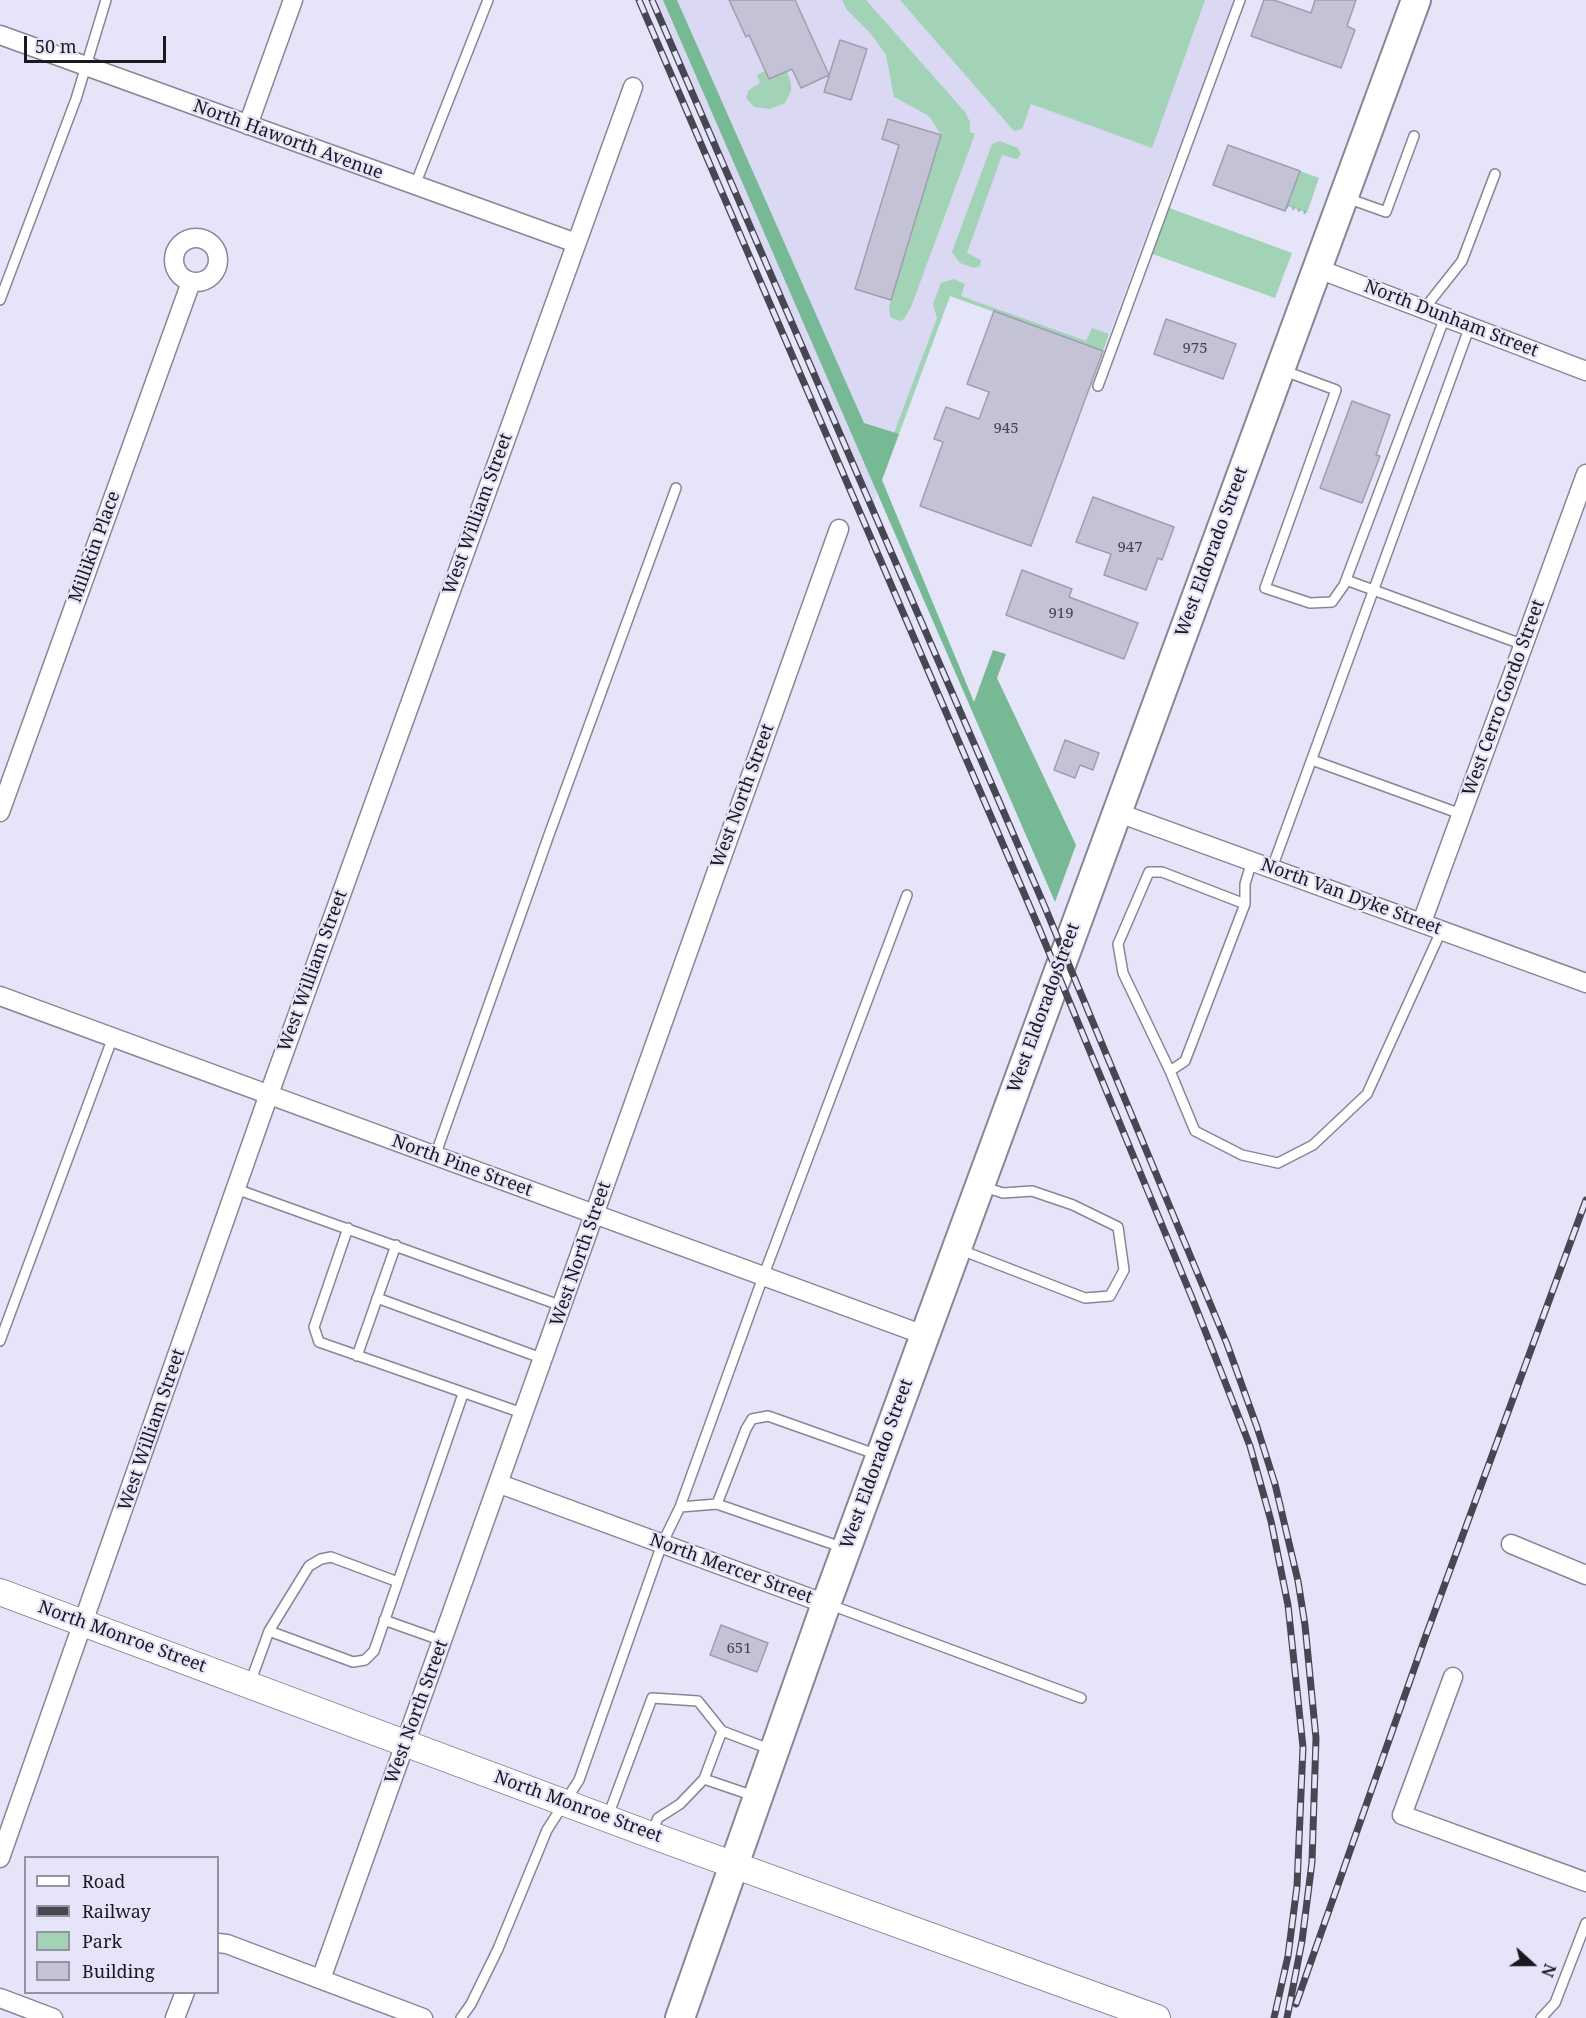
<!DOCTYPE html>
<style>
body{margin:0}
#map{position:relative;width:1586px;height:2018px;overflow:hidden;background:#e5e4f8;font-family:"Noto Serif",serif}
canvas{display:block}
.legend{position:absolute;left:24px;top:1856px;width:195px;height:138px;box-sizing:border-box;background:#e5e4f8;border:2px solid #9393a2;margin:0;padding:8px 10px;list-style:none;font-size:18px;color:#191920}
.legend li{display:flex;align-items:center;gap:12px;height:30px}
.legend b{width:30px;border:2px solid #9393a2}
.north{position:absolute;left:1502px;top:1934px;width:60px;height:60px;-webkit-text-stroke:4px #e5e4f8;paint-order:stroke;rotate:111deg;font-size:16px;font-weight:700;line-height:24px;text-align:center;color:#191920}
.north::after{content:'';display:block;margin:auto;width:21px;height:27px;background:#191920;clip-path:polygon(50% 0,100% 100%,50% 72%,0 100%)}
.scale{position:absolute;left:24px;top:36px;width:142px;height:27px;box-sizing:border-box;border:3px solid #191920;border-top:0;padding-left:8px;font-size:18px;line-height:21px;white-space:nowrap;color:#191920;-webkit-text-stroke:4px #e5e4f8;paint-order:stroke}
</style>
<div id="map">
<canvas width="1586" height="2018"></canvas>
<ul class="legend">
<li><b style="height:8px;background:#fff"></b>Road</li>
<li><b style="height:8px;background:#474751"></b>Railway</li>
<li><b style="height:16px;background:#a2d3b6"></b>Park</li>
<li><b style="height:16px;background:#c4c3d6"></b>Building</li>
</ul>
<div class="north">N</div>
<div class="scale">50 m</div>
</div>
<script>
const g = document.querySelector('canvas').getContext('2d');
g.lineJoin = 'round';
function fill(path, color) { g.fillStyle = color; g.fill(path, 'evenodd'); }
const poly = rows => new Path2D(rows.map(r => 'M' + r).join(''));
function stroke(path, color, width, dash) { g.strokeStyle = color; g.lineWidth = width; g.lineCap = dash ? 'butt' : 'round'; g.setLineDash(dash || []); g.stroke(path); }
function label(font, color, halo, rows, align = 'center') {
  g.font = font + ' "Noto Serif",serif'; g.lineWidth = 4.5; g.setLineDash([]); g.textBaseline = 'middle'; g.strokeStyle = halo; g.fillStyle = color; for (const [text, x, y, turn = 0] of rows) {
    g.save(); g.translate(x, y); g.rotate((+turn || 0) * Math.PI / 180); g.textAlign = isNaN(turn) ? turn : align; if (halo) g.strokeText(text, 0, 0); g.fillText(text, 0, 0); g.restore();
  }
}
fill(poly([
 [652,0,1240,0,1182,158,1175,156,1103,351,950,296,871,509]
]), '#dad8f3');
fill(poly([
 [842,0,866,0,965,112,970,122,970,132,975,134,911,307,904,319,899,321,890,317,889,307,941,135,929,116,894,97,886,55,871,34,847,10],
 [900,0,1205,0,1152,148,1031,104,1022,129,1014,131],
 [765,71,770,79,787,71,791,83,791,91,785,103,770,109,754,107,746,98,749,90,760,83,757,75],
 [1000,141,1018,148,1021,154,1017,159,1002,155,967,253,981,260,980,266,974,268,960,263,952,252,992,144],
 [1300,171,1319,178,1307,213,1287,206],
 [1164,206,1292,253,1275,298,1147,252],
 [953,279,965,284,961,296,1086,341,1092,328,1109,334,1103,351,950,296,899,434,894,433,937,318,933,304,941,283]
]), '#a2d3b6');
fill(poly([
 [663,0,677,0,864,423,899,434,882,480,974,702,993,650,1006,654,997,678,1076,845,1055,902]
]), '#77b995');
const building = poly([
 [729,0,795,0,829,75,801,88,792,69,769,79,749,35,746,37,729,0],
 [1264,0,1274,0,1311,13,1315,0,1356,0,1347,26,1355,30,1341,68,1251,36,1264,0],
 [840,40,867,49,851,100,824,92,840,40],
 [888,119,941,135,891,300,855,289,899,145,882,139,888,119],
 [1228,145,1300,171,1285,211,1213,185,1228,145],
 [994,311,1103,351,1031,546,920,506,943,442,934,439,946,407,979,419,989,392,967,384,994,311],
 [1166,319,1236,344,1223,379,1154,354,1166,319],
 [1352,401,1390,415,1376,455,1380,456,1362,503,1320,488,1352,401],
 [1093,497,1174,527,1162,560,1158,558,1146,590,1104,575,1111,554,1076,542,1093,497],
 [1022,570,1072,589,1069,597,1138,623,1124,659,1006,615,1022,570],
 [1065,740,1099,753,1093,770,1080,765,1075,778,1054,770,1065,740],
 [721,1625,768,1643,757,1672,710,1655,721,1625]
]);
fill(building, '#c4c3d6');
stroke(building, '#9f9eb0', 1.5);
const lane = poly([
 [415,185,488,0],
 [1347,198,1386,212,1414,136],
 [0,300,76,99,106,0],
 [1424,309,1462,261,1495,174],
 [1282,370,1336,390,1265,588,1310,603,1332,602,1344,585,1445,317],
 [1098,386,1240,0],
 [1346,580,1524,645],
 [1312,760,1461,814],
 [1272,868,1470,326],
 [1245,904,1162,872,1149,872,1118,944,1123,973,1170,1071,1185,1061,1245,904,1245,884,1252,861],
 [1170,1071,1195,1131,1242,1155,1278,1163,1313,1145,1367,1094,1442,929],
 [435,1156,550,832,676,488],
 [236,1189,562,1306],
 [348,1228,314,1327,319,1342,525,1414],
 [961,1250,1085,1298,1110,1296,1124,1270,1118,1227,1073,1205,1032,1191,1003,1193,984,1187],
 [377,1298,544,1359],
 [0,1341,113,1037],
 [357,1356,396,1245],
 [717,1504,844,1548],
 [680,1507,763,1277,907,895],
 [828,1604,1081,1698],
 [384,1620,443,1641],
 [269,1631,309,1566,321,1559,331,1557,398,1582],
 [250,1683,269,1631,353,1662,365,1660,374,1651,463,1394],
 [754,1796,704,1779,722,1731,772,1750],
 [608,1816,652,1698,698,1701,722,1731],
 [651,1834,658,1818,680,1804,704,1779],
 [461,2018,471,2004,498,1949,547,1830,579,1780,662,1544,680,1507,717,1504,746,1429,752,1419,768,1416,878,1455],
 [1541,2018,1555,2003,1586,1923]
]);
const street = poly([
 [0,35,576,243],
 [248,125,293,0],
 '174 260a22 22 0 1 1 44 0a22 22 0 1 1-44 0Z',
 [1316,268,1586,371],
 [0,812,191,282],
 [1116,812,1586,983],
 [1422,922,1586,474],
 [0,996,924,1335],
 [500,1484,826,1604],
 [1511,1544,1586,1575],
 [1453,1677,1402,1815,1586,1882],
 [0,1858,269,1094,633,87],
 [218,1943,227,1944,423,2018],
 [321,1979,839,529],
 [0,1998,53,2018],
 [175,2018,185,1992]
]);
const secondary = poly([
 [0,1592,651,1835,1157,2018]
]);
const primary = poly([
 [680,2018,826,1604,1416,0]
]);
stroke(lane, '#878697', 12);
stroke(street, '#878697', 21);
stroke(secondary, '#878697', 28);
stroke(primary, '#878697', 32);
stroke(poly([
 [1287,206,1307,213]
]), '#a2a1b1', 4, [1.5, 4.5]);
stroke(lane, '#fff', 9);
stroke(street, '#fff', 18);
stroke(secondary, '#fff', 26);
stroke(primary, '#fff', 28);
const rail = poly([
 [639,0,1036,921,1195,1305,1250,1446,1271,1521,1288,1605,1303,1747,1297,1886,1288,1956,1274,2018],
 [652,0,1044,905,1227,1344,1257,1427,1275,1484,1298,1581,1305,1625,1316,1738,1312,1862,1302,1941,1287,2018],
 [1296,2004,1425,1638,1586,1200]
]);
stroke(rail, '#474751', 7);
stroke(rail, '#e5e4f8', 4.5, [14]);
label('15px', '#44444e', null, [
 ["975",1195,349],
 ["945",1006,429],
 ["947",1130,548],
 ["919",1061,614],
 ["651",739,1649]
]);
label('18px', '#191920', '#e5e4f8', [
 ["North Haworth Avenue",288,140,20],
 ["North Dunham Street",1451,319,21],
 ["West William Street",478,514,-70],
 ["Millikin Place",95,547,-70],
 ["West Eldorado Street",1212,552,-70],
 ["West Cerro Gordo Street",1504,698,-70],
 ["West North Street",743,796,-70],
 ["North Van Dyke Street",1351,897,20],
 ["West William Street",313,971,-70],
 ["West Eldorado Street",1044,1008,-70],
 ["North Pine Street",462,1166,20],
 ["West North Street",581,1254,-71],
 ["West William Street",152,1430,-71],
 ["West Eldorado Street",877,1464,-70],
 ["North Mercer Street",731,1569,20],
 ["North Monroe Street",122,1637,20],
 ["West North Street",417,1712,-70],
 ["North Monroe Street",578,1807,20]
]);
</script>
